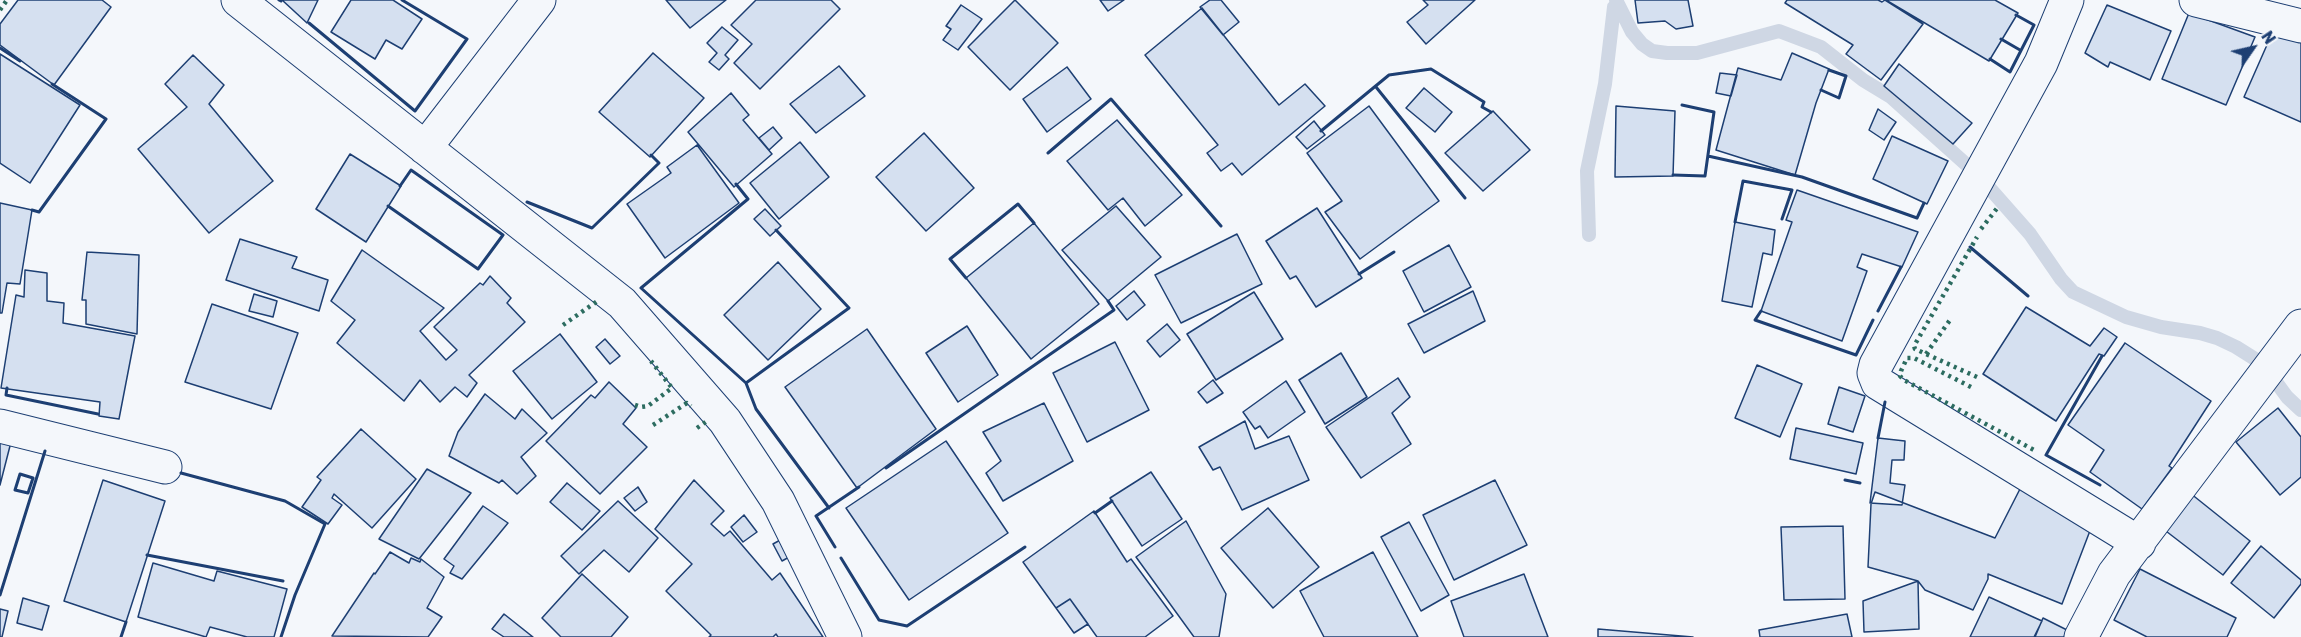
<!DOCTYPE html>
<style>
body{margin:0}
#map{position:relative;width:2301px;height:637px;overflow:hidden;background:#f4f7fb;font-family:Rubik,sans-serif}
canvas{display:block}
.north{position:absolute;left:2223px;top:18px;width:60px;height:60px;-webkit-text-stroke:4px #f4f7fb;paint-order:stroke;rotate:56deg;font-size:16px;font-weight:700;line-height:24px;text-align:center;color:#1d3f73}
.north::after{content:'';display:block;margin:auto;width:21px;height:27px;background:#1d3f73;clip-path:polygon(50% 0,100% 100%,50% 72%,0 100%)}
</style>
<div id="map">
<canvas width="2301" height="637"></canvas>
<div class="north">N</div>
</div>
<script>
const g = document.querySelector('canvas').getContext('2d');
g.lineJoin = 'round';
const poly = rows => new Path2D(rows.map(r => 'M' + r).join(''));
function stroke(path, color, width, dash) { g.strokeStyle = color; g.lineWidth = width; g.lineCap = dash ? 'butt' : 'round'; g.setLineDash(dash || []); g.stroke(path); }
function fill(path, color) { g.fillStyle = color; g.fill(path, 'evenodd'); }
stroke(poly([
 [1616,0,1632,32,1642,44,1652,51,1667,53,1697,53,1779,31,1821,47,1863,80,1891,97,1978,175,2030,234,2061,279,2073,292,2126,317,2161,327,2200,333,2217,338,2236,347,2263,364,2287,397,2301,410],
 [1589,235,1587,171,1605,84,1614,7]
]), '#cfd7e4', 14);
const building = poly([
 [18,0,102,0,111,7,54,85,0,45,0,24,18,0],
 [282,0,318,0,307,23,282,0],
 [351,0,393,0,422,19,402,49,386,40,375,59,331,32,351,0],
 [666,0,726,0,690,28,666,0],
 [756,0,831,0,840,9,760,89,734,63,752,44,731,25,756,0],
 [1015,0,1058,43,1010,90,968,47,1015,0],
 [1100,0,1124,0,1108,11,1100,0],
 [1210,0,1221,0,1239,22,1223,35,1200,7,1210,0],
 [1423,0,1475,0,1426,44,1407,22,1428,5,1423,0],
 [1635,0,1688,0,1693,26,1676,29,1665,21,1638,23,1635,0],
 [1787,0,1878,0,1882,2,1885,0,1923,24,1881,80,1846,54,1853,45,1785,3,1787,0],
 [1886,0,1995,0,2018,13,1989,61,1886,0],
 [961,5,982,19,958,50,943,40,951,29,946,26,961,5],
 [2107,5,2171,31,2150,80,2110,62,2108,67,2085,53,2107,5],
 [1202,8,1279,105,1305,84,1325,106,1242,175,1232,163,1221,171,1207,153,1218,145,1145,55,1202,8],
 [2189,13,2255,37,2226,105,2162,79,2189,13],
 [722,27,738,40,725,55,729,59,719,70,709,62,717,53,707,43,722,27],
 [2274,29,2301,41,2301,122,2244,97,2274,29],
 [653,53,704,98,650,157,599,112,653,53],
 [1792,53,1829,69,1816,103,1795,175,1716,150,1738,68,1781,80,1792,53],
 [0,54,80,105,30,183,0,163,0,54],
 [193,55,224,85,209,104,273,181,209,233,138,149,187,107,165,84,193,55],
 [1899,64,1972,123,1953,144,1884,86,1899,64],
 [839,66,865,96,816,133,790,104,839,66],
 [1067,67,1091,99,1047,132,1023,99,1067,67],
 [1720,73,1737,75,1731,96,1716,93,1720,73],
 [1424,88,1452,112,1435,132,1406,108,1424,88],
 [731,93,749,115,743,120,772,154,734,187,688,132,731,93],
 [1369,106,1439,201,1360,259,1325,212,1342,201,1307,153,1369,106],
 [1616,106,1675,111,1673,176,1615,177,1616,106],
 [1878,109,1896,122,1884,140,1869,130,1878,109],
 [1493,111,1530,150,1483,191,1445,153,1493,111],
 [1117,120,1182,195,1145,226,1123,198,1108,210,1067,161,1117,120],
 [1314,121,1325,135,1307,149,1296,137,1314,121],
 [773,127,782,138,769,150,759,138,773,127],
 [924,133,974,188,926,231,876,177,924,133],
 [1892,136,1948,161,1927,204,1873,179,1892,136],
 [800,142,829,177,779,219,750,183,800,142],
 [697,145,739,203,665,258,627,204,671,173,667,167,697,145],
 [350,154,401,186,366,242,316,209,350,154],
 [1797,190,1918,232,1902,267,1862,254,1857,267,1867,271,1842,341,1761,311,1792,222,1786,220,1797,190],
 [0,203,32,210,20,284,7,283,2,313,0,313,0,203],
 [1116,206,1161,257,1108,301,1062,250,1116,206],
 [1317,208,1362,278,1316,307,1296,276,1290,279,1266,241,1317,208],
 [765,209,781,226,770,236,754,219,765,209],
 [1735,222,1775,230,1772,255,1763,253,1752,307,1722,301,1735,222],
 [1034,223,1099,304,1031,359,966,278,1034,223],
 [1237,234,1262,284,1181,323,1155,275,1237,234],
 [240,239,297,257,292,268,328,280,319,311,226,280,240,239],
 [1449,245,1471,287,1424,312,1403,271,1449,245],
 [362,250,444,308,420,331,446,360,457,350,434,327,480,283,483,285,490,276,511,298,507,303,525,322,469,375,477,383,467,397,455,387,440,402,420,380,404,401,337,343,355,320,331,301,362,250],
 [87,252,139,255,137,334,86,324,86,300,82,300,87,252],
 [778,262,821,309,768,360,724,315,778,262],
 [25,270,47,273,47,301,64,303,63,323,135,336,119,419,99,416,100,402,1,388,16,295,24,297,25,270],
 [1134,291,1145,305,1127,320,1116,306,1134,291],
 [1473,291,1485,321,1424,353,1408,324,1473,291],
 [1254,292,1283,339,1216,380,1187,334,1254,292],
 [254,294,277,301,273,317,249,311,254,294],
 [212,304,298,333,271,409,185,382,212,304],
 [2026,307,2090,346,2104,328,2117,337,2104,356,2099,354,2056,421,1983,374,2026,307],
 [1167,324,1180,340,1160,357,1147,341,1167,324],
 [967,326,998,375,958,402,926,353,967,326],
 [867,329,936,429,857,488,785,387,867,329],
 [560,334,597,382,552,419,513,371,560,334],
 [605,339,620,356,610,364,596,347,605,339],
 [1115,342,1149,410,1087,442,1053,373,1115,342],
 [2125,343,2211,401,2169,466,2172,468,2142,509,2090,472,2104,450,2068,425,2125,343],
 [1341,353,1367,397,1325,424,1299,380,1341,353],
 [1757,365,1802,384,1780,437,1735,418,1757,365],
 [1398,378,1410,397,1392,413,1411,444,1361,478,1326,427,1398,378],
 [1213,380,1223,393,1207,403,1198,392,1213,380],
 [1286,381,1305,412,1268,438,1260,426,1255,429,1243,412,1286,381],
 [609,382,636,408,623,424,647,447,600,494,546,441,591,395,595,398,609,382],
 [1839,387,1865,396,1853,432,1828,424,1839,387],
 [485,394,515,419,522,409,547,433,521,457,536,476,517,494,502,480,499,483,449,456,458,432,485,394],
 [1044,403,1073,461,1003,501,986,473,1001,461,983,432,1044,403],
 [2278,408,2301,437,2301,477,2280,495,2236,442,2278,408],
 [1245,421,1255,449,1289,436,1309,480,1242,510,1220,467,1213,470,1199,447,1245,421],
 [1796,428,1863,443,1856,474,1790,459,1796,428],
 [361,429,416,479,372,528,334,494,332,498,342,505,328,524,302,507,321,480,317,477,361,429],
 [0,438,11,442,0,485,0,438],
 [1878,438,1905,441,1904,460,1892,460,1890,483,1905,485,1902,505,1870,503,1878,438],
 [946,441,1008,533,909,600,846,508,946,441],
 [427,469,471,493,419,559,379,539,427,469],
 [1151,472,1182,519,1142,546,1110,498,1151,472],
 [103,480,165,501,126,622,64,601,103,480],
 [694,480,724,511,711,524,724,536,730,531,772,580,780,573,823,637,778,637,776,634,773,637,709,637,711,635,666,591,692,564,655,529,694,480],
 [1495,480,1527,545,1454,580,1423,515,1495,480],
 [567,483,600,511,582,530,550,502,567,483],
 [2022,485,2096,515,2062,604,1988,574,1988,579,1973,610,1925,590,1918,581,1868,567,1871,504,1875,492,1995,538,2022,485],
 [638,487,647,502,635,511,624,498,638,487],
 [2190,493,2250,541,2223,575,2162,528,2190,493],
 [618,501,658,538,629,572,604,550,579,574,561,556,618,501],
 [483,506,508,523,462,579,450,573,454,566,444,559,483,506],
 [1268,508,1319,567,1273,608,1221,548,1268,508],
 [1094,511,1127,562,1131,559,1173,616,1145,637,1097,637,1070,599,1056,608,1023,562,1094,511],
 [744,515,757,532,743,542,731,527,744,515],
 [1186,521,1226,594,1219,637,1194,637,1136,557,1186,521],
 [1409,522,1449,595,1421,611,1381,537,1409,522],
 [1843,526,1845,599,1784,600,1781,527,1843,526],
 [791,534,800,551,782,561,773,544,791,534],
 [2261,546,2301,580,2301,584,2274,618,2231,583,2261,546],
 [390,552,409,563,411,558,420,562,421,559,444,577,427,608,442,617,428,637,332,636,374,573,375,574,390,552],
 [1373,552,1418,637,1324,637,1300,591,1373,552],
 [153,563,214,581,217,571,287,589,274,637,247,637,210,627,206,637,138,617,153,563],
 [2140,569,2236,618,2227,637,2147,637,2114,620,2140,569],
 [582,574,628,617,611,637,561,637,542,618,582,574],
 [1524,574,1548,637,1464,637,1451,601,1524,574],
 [1918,581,1919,629,1864,632,1863,601,1918,581],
 [1989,597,2042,621,2034,637,1970,637,1989,597],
 [23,598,49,606,42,630,17,623,23,598],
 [1070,599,1088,624,1074,633,1056,608,1070,599],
 [0,609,8,611,2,637,0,637,0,609],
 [504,614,533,637,504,637,492,629,504,614],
 [1847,614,1852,637,1760,637,1759,630,1847,614],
 [2043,618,2067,630,2064,637,2035,637,2043,618],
 [1598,629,1693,637,1598,637,1598,629]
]);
fill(building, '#d5e0f0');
stroke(building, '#1d3f73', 1.5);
const minor = poly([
 [238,0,622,303,725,421,778,501,845,637],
 [2067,0,2041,63,1876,365,1874,373,1878,383,2139,543],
 [2196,0,2301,26],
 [425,148,539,0],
 [0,426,165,467],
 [2081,637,2114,574,2301,326]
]);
stroke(minor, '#1d3f73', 35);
stroke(minor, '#f4f7fb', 33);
stroke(poly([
 [0,10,7,0],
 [1981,229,1998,207],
 [563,325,599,300],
 [1926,354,1950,320],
 [1977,377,1915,349,1914,346,1977,237],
 [1971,387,1914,358,1907,358,1901,371,1900,376,1904,380,2034,450],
 [635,405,641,407,648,406,672,388,651,361],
 [653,425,687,403,691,406],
 [697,428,707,421,706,420]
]), '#2c6c60', 4.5, [3, 4.5]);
stroke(poly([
 [279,0,281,1],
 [309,23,415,111,467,39,402,0],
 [2001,39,2020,50],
 [0,48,20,61],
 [1990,59,2010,72,2034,25,2016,15],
 [1376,87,1465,198],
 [1821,90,1839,98,1846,76,1829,70],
 [1321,131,1389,75,1431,69,1484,102,1482,107,1491,112],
 [1048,153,1111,99,1221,226],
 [1708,156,1802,177,1917,218,1924,203],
 [1673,175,1705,176,1714,112,1682,105],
 [736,184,748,199,641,288,746,383,756,409,829,508],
 [527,202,592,228,659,163,651,155],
 [388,206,478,269,503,235,411,170,400,186],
 [32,210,39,212,106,119,52,84],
 [1735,222,1743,181,1792,190,1782,219],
 [1970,247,2028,296],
 [1359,274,1394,252],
 [966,278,950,259,1018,204,1034,223],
 [1761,311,1755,320,1856,355,1873,320],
 [1878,311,1901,267],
 [746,383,849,308,776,230],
 [7,388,6,395,98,414],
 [1878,438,1885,402],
 [886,468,1114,310,1108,301],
 [181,473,285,501,325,524,295,595,281,637],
 [20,474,33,478,28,493,15,490,20,474],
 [1845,480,1860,483],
 [2100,485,2046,455,2102,356],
 [1095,513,1112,501],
 [835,547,816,516,859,487],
 [147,555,283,581],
 [841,558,879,620,907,626,1025,547],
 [0,595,45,451],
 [121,637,126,622]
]), '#1d3f73', 3);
</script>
